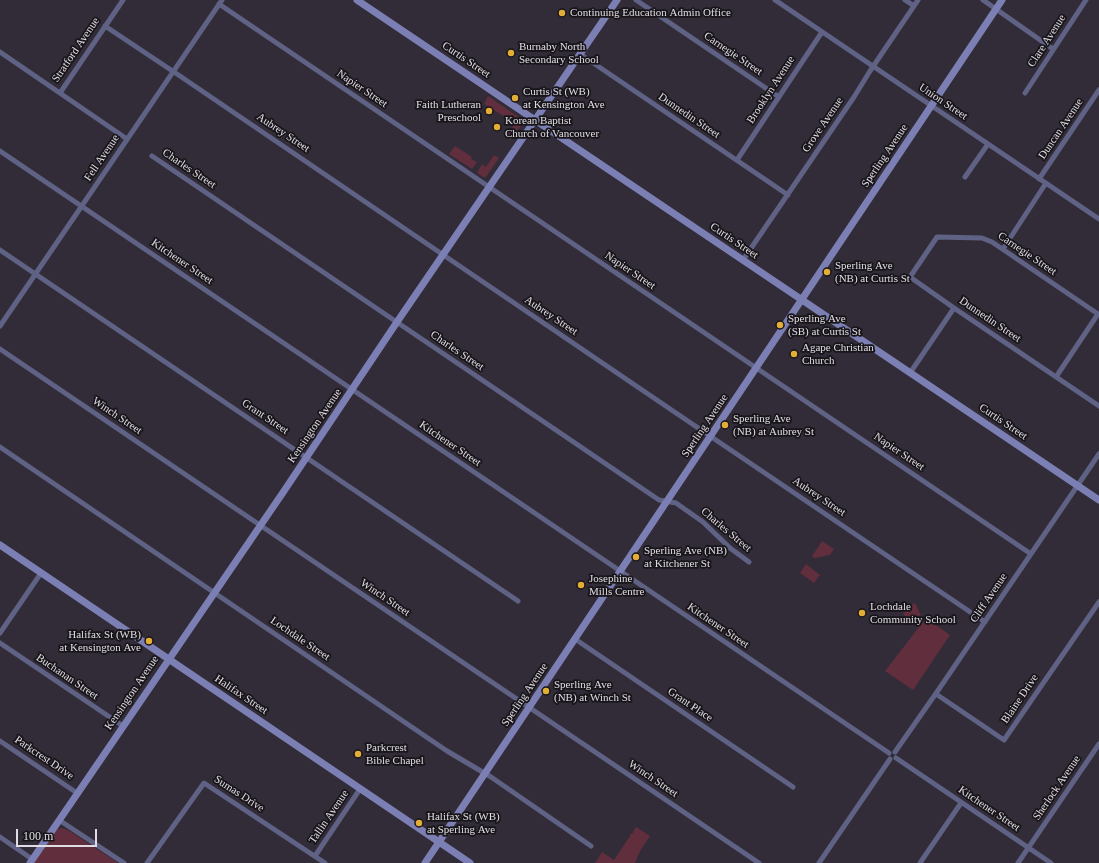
<!DOCTYPE html>
<style>
body{margin:0}
#map{position:relative;width:1099px;height:863px;overflow:hidden;background:#312c37;font-family:"Times New Roman",serif}
canvas{display:block}
.scale{position:absolute;left:16px;top:829px;width:81px;height:18px;box-sizing:border-box;border:2px solid #e0dce3;border-top:0;padding-left:5px;font-size:12px;line-height:14px;white-space:nowrap;color:#e0dce3;-webkit-text-stroke:3px #18151a;paint-order:stroke}
</style>
<div id="map">
<canvas width="1099" height="863"></canvas>
<div class="scale">100 m</div>
</div>
<script>
const g = document.querySelector('canvas').getContext('2d');
g.lineJoin = 'round';
function fill(path, color) { g.fillStyle = color; g.fill(path, 'evenodd'); }
const poly = rows => new Path2D(rows.map(r => 'M' + r).join(''));
function stroke(path, color, width, dash) { g.strokeStyle = color; g.lineWidth = width; g.lineCap = dash ? 'butt' : 'round'; g.setLineDash(dash || []); g.stroke(path); }
function label(font, color, halo, rows, align = 'center') {
  g.font = font + ' "Times New Roman",serif'; g.lineWidth = 3.5; g.setLineDash([]); g.textBaseline = 'middle'; g.strokeStyle = halo; g.fillStyle = color; for (const [text, x, y, turn = 0] of rows) {
    g.save(); g.translate(x, y); g.rotate((+turn || 0) * Math.PI / 180); g.textAlign = isNaN(turn) ? turn : align; if (halo) g.strokeText(text, 0, 0); g.fillText(text, 0, 0); g.restore();
  }
}
fill(poly([
 [488,96,517,116,521,120,522,124,511,140,504,136,507,131,509,133,515,123,484,104],
 [455,146,472,157,471,159,477,162,472,169,449,154],
 [494,155,499,158,485,178,477,173,482,164,486,167],
 [822,541,834,549,830,555,815,558,812,556],
 [806,564,820,575,814,583,800,573],
 [915,603,921,615,907,621,902,610],
 [926,618,950,635,913,690,885,671],
 [636,827,650,836,640,851,635,863,595,863,602,852,614,860,630,836,630,834,632,834],
 [61,828,68,830,118,863,36,863,34,862,55,831]
]), '#612e3d');
stroke(poly([
 [636,0,779,97],
 [775,0,1099,219],
 [905,0,914,6],
 [983,0,1053,49],
 [219,4,1031,554],
 [105,26,177,74,676,413,985,622],
 [0,52,127,139],
 [580,54,788,195],
 [60,93,123,0],
 [1025,93,1086,0],
 [0,151,889,753],
 [152,156,659,500,676,503,703,522,730,548,749,562],
 [737,160,822,32],
 [965,177,988,144],
 [1039,179,1099,90],
 [1003,249,1046,183],
 [0,250,518,601],
 [743,260,854,97,870,71,918,0],
 [0,326,222,0],
 [0,349,759,863],
 [910,373,954,308],
 [1056,377,1098,314,992,242,982,238,937,237,910,277,954,308,1099,406],
 [0,447,447,751,491,777,591,846],
 [0,633,41,573],
 [575,639,793,787],
 [0,643,123,726],
 [936,694,1004,740,1099,602],
 [0,741,77,793],
 [895,752,939,689,1099,454],
 [896,758,1051,863],
 [59,820,124,863],
 [0,837,32,859],
 [315,856,360,789],
 [147,863,204,783,325,863],
 [819,863,890,759],
 [920,863,961,803],
 [1018,863,1099,744]
]), '#5f6284', 5);
stroke(poly([
 [357,0,1099,500],
 [0,545,470,863],
 [30,863,284,491,397,322,617,0],
 [425,863,1002,0]
]), '#7b7fb4', 7);
for (const [x, y, r, color] of [
 [562,13,4,"#e3ae35"],
 [511,53,4,"#e3ae35"],
 [515,98,4,"#e3ae35"],
 [489,111,4,"#e3ae35"],
 [497,127,4,"#e3ae35"],
 [827,272,4,"#e3ae35"],
 [780,325,4,"#e3ae35"],
 [794,354,4,"#e3ae35"],
 [725,425,4,"#e3ae35"],
 [636,557,4,"#e3ae35"],
 [581,585,4,"#e3ae35"],
 [862,613,4,"#e3ae35"],
 [149,641,4,"#e3ae35"],
 [546,691,4,"#e3ae35"],
 [358,754,4,"#e3ae35"],
 [419,823,4,"#e3ae35"]
]) { const dot = new Path2D(); dot.arc(x, y, r, 0, 2 * Math.PI); g.fillStyle = color; g.fill(dot); stroke(dot, '#18151a', 1.5); }
label('11px', '#e0dce3', '#18151a', [
 ["Continuing Education Admin Office",570,13],
 ["Burnaby North",519,47],
 ["Secondary School",519,60],
 ["Curtis St (WB)",523,92],
 ["at Kensington Ave",523,105],
 ["Faith Lutheran",481,105,"right"],
 ["Preschool",481,118,"right"],
 ["Korean Baptist",505,121],
 ["Church of Vancouver",505,134],
 ["Sperling Ave",835,266],
 ["(NB) at Curtis St",835,279],
 ["Sperling Ave",788,319],
 ["(SB) at Curtis St",788,332],
 ["Agape Christian",802,348],
 ["Church",802,361],
 ["Sperling Ave",733,419],
 ["(NB) at Aubrey St",733,432],
 ["Sperling Ave (NB)",644,551],
 ["at Kitchener St",644,564],
 ["Josephine",589,579],
 ["Mills Centre",589,592],
 ["Lochdale",870,607],
 ["Community School",870,620],
 ["Halifax St (WB)",141,635,"right"],
 ["at Kensington Ave",141,648,"right"],
 ["Sperling Ave",554,685],
 ["(NB) at Winch St",554,698],
 ["Parkcrest",366,748],
 ["Bible Chapel",366,761],
 ["Halifax St (WB)",427,817],
 ["at Sperling Ave",427,830]
], 'left');
label('11px', '#e0dce3', '#18151a', [
 ["Clare Avenue",1047,41,-57],
 ["Stratford Avenue",76,50,-56],
 ["Carnegie Street",733,54,34],
 ["Curtis Street",466,60,34],
 ["Napier Street",362,89,34],
 ["Brooklyn Avenue",771,90,-57],
 ["Union Street",943,102,34],
 ["Dunnedin Street",689,116,34],
 ["Grove Avenue",823,125,-56],
 ["Duncan Avenue",1061,129,-56],
 ["Aubrey Street",283,133,34],
 ["Sperling Avenue",885,156,-56],
 ["Fell Avenue",102,158,-56],
 ["Charles Street",189,169,34],
 ["Curtis Street",734,241,34],
 ["Carnegie Street",1027,254,34],
 ["Kitchener Street",182,262,34],
 ["Napier Street",630,271,34],
 ["Aubrey Street",551,316,34],
 ["Dunnedin Street",990,320,34],
 ["Charles Street",457,351,34],
 ["Winch Street",117,416,34],
 ["Grant Street",265,417,34],
 ["Curtis Street",1003,422,34],
 ["Kensington Avenue",315,426,-56],
 ["Sperling Avenue",705,426,-56],
 ["Kitchener Street",450,444,34],
 ["Napier Street",899,452,34],
 ["Aubrey Street",819,497,34],
 ["Charles Street",726,530,40],
 ["Winch Street",385,598,34],
 ["Cliff Avenue",989,598,-56],
 ["Kitchener Street",718,626,34],
 ["Lochdale Street",300,639,34],
 ["Buchanan Street",67,677,34],
 ["Kensington Avenue",132,693,-56],
 ["Halifax Street",241,695,34],
 ["Sperling Avenue",525,695,-56],
 ["Blaine Drive",1020,699,-56],
 ["Grant Place",690,705,34],
 ["Parkcrest Drive",44,758,34],
 ["Winch Street",653,779,34],
 ["Sherlock Avenue",1057,788,-56],
 ["Sumas Drive",239,794,33],
 ["Kitchener Street",989,809,34],
 ["Tallin Avenue",329,817,-56]
]);
</script>
